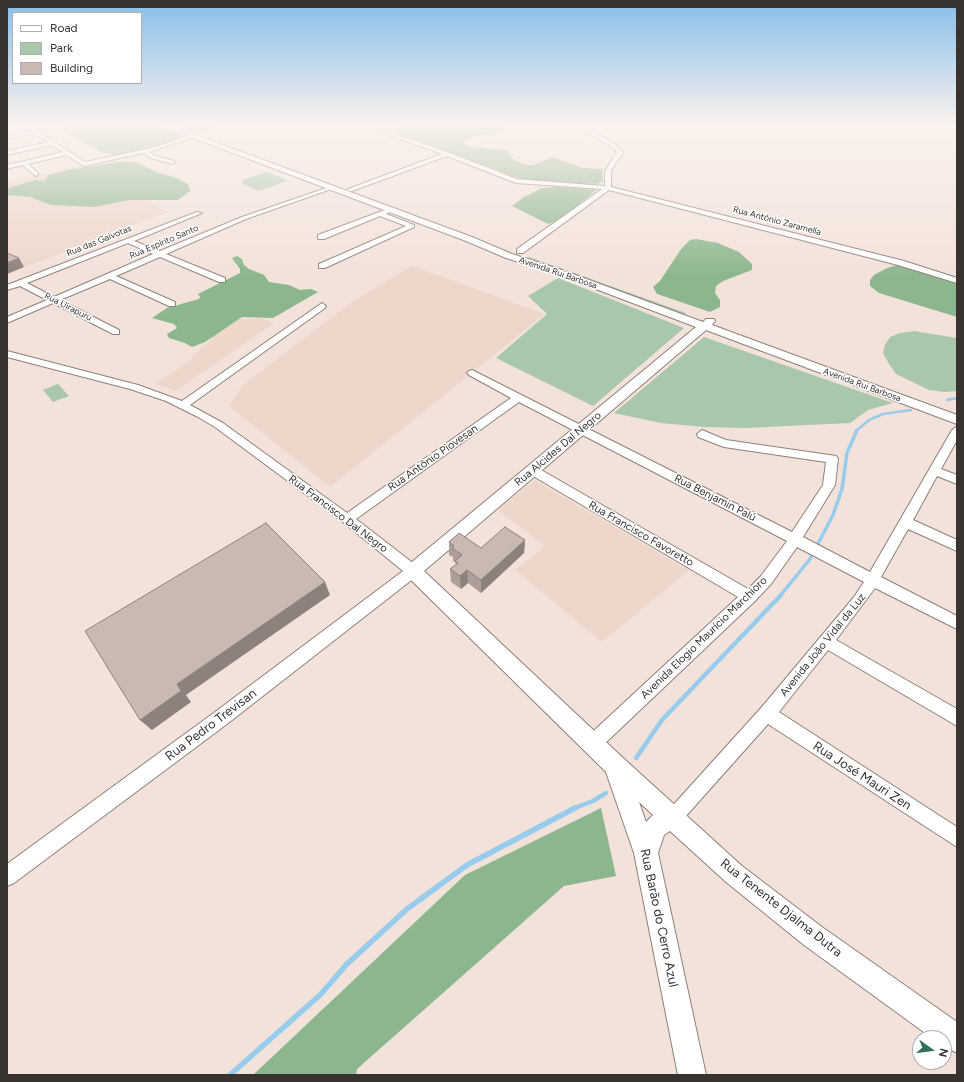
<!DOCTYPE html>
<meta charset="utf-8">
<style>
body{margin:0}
#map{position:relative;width:964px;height:1082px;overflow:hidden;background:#f3e2da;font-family:Figtree,sans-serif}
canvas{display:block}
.frame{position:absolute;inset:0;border:8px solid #393330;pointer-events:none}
.legend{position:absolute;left:12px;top:12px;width:130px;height:72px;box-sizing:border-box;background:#fff;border:1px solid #b0adac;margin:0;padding:5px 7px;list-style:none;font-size:12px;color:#393330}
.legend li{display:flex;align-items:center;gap:8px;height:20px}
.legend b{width:20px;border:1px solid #b0adac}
.north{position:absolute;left:912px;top:1030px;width:40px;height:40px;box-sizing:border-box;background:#fff;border:1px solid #b0adac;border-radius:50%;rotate:104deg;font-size:11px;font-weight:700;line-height:16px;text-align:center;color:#393330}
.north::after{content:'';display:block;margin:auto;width:14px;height:18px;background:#326f5c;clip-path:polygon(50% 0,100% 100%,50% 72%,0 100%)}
</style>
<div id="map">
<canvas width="964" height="1082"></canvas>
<div class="frame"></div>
<ul class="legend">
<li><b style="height:5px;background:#fff"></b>Road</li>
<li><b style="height:11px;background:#a9c7ab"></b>Park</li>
<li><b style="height:11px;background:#cab8b3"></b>Building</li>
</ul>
<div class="north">N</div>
</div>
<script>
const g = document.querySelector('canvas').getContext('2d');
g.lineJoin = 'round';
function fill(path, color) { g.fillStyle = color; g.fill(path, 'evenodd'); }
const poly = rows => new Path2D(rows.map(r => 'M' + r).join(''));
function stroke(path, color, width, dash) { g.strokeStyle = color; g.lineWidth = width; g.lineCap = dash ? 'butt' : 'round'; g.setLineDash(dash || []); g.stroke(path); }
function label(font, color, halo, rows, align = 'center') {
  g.font = font + ' Figtree,sans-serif'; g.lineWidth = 3; g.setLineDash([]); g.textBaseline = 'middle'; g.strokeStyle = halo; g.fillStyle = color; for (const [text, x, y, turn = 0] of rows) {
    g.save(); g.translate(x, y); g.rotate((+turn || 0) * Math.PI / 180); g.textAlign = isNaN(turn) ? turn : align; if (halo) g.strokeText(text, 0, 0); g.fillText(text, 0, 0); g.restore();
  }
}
fill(poly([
 [80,165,168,212,7,274,7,182],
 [412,266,545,314,330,487,229,406,243,385,352,302],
 [261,318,274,323,176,391,155,384,193,359,192,356,209,342,217,331,235,320],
 [535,480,679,565,689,570,602,642,515,570,545,546,498,510]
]), '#edd6ca');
fill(poly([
 [267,172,288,181,258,191,243,184,242,180],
 [529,257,686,313,684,315,527,259],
 [558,278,684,328,593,406,496,358,547,314,528,296],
 [914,331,957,338,957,391,944,392,929,390,896,374,889,364,883,353,885,345,890,337,900,333],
 [704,337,893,403,868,410,850,423,746,428,704,427,661,423,614,413],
 [58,384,69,396,53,402,43,390]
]), '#a9c7ab');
fill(poly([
 [99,124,151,124,185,137,120,155,103,153,57,127],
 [177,124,222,124,200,133],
 [405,124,510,124,502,132,472,137,463,142,465,145,471,147,507,150,513,159,525,165,534,165,552,157,582,168,602,169,603,182,596,184,524,180,393,131],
 [117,162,135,162,159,173,177,178,188,184,190,191,178,200,128,200,95,207,51,205,30,197,7,195,7,189,12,187,35,180,44,181,49,175,67,170],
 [557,187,596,190,560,220,548,224,512,206,524,197,542,188],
 [696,239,718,243,739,252,752,264,752,270,723,281,716,286,715,293,720,300,720,307,710,312,657,294,653,287,660,281,681,249,690,240],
 [237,256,242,259,244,265,249,269,264,275,269,282,289,285,300,290,311,289,318,292,273,318,242,317,205,342,192,347,185,343,169,338,167,334,177,328,174,324,152,318,167,308,199,299,200,297,198,294,240,273,240,269,232,258],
 [897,265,957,284,957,317,879,293,870,286,870,280,874,275,887,268],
 [601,808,616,876,564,886,357,1069,356,1075,253,1075,465,875]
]), '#8cb68e');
stroke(poly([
 [947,400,957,398],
 [856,431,869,420,883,414,911,410]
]), '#97cced', 2.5);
stroke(poly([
 [780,596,810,559,833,515,842,489,847,453,857,430]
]), '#97cced', 3.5);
stroke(poly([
 [636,758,662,720,781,595],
 [572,809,593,801,606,793]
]), '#97cced', 4.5);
stroke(poly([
 [230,1075,320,995,347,964,407,909,467,865,575,808]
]), '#97cced', 5.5);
const minor = poly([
 [358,124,366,124,450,153,517,179,605,186,605,171,617,152,608,144,571,124,578,124,612,142,623,152,611,171,611,187,904,261,957,278,957,283,898,265,609,190,523,253,517,253,517,249,602,189,516,183,447,156,352,191,348,191,348,189,442,154,358,124],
 [53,127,53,129,39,132,85,162,152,148,191,135,194,137,149,152,155,156,174,161,175,162,172,164,151,158,143,153,84,166,66,155,28,164,38,173,38,175,36,176,22,165,7,169,7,165,63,152,51,145,7,155,7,151,48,142,34,133,7,139,7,135,53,127],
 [329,187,334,188,246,219,166,254,225,278,225,282,219,282,160,257,116,276,175,302,175,306,169,306,110,279,60,300,119,330,119,334,113,334,53,303,7,323,7,317,47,300,20,286,7,290,7,285,197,212,202,213,134,241,160,251,242,217,329,187],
 [128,243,153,254,54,297,27,283,128,243],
 [390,208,393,210,386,214,414,225,414,227,325,268,319,268,319,264,406,226,380,216,324,239,318,239,318,235,390,208],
 [322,303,326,306,325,308,190,405,223,423,347,513,511,398,469,375,467,373,469,371,472,370,792,532,823,485,826,462,724,447,698,437,697,434,702,430,726,440,836,456,838,459,835,485,803,537,870,572,952,430,957,426,957,440,941,469,957,475,957,484,937,476,913,520,957,540,957,551,908,529,881,577,957,616,957,629,875,588,836,640,957,709,957,726,828,650,779,712,957,827,957,847,768,724,678,825,672,828,666,825,663,819,666,813,761,708,854,597,864,582,797,547,771,584,755,601,598,750,592,752,586,750,584,744,586,738,738,597,528,473,526,470,528,467,536,467,748,589,761,576,787,541,519,402,356,519,418,567,420,571,418,575,227,724,14,883,7,886,7,864,215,712,403,571,343,522,215,427,198,417,166,401,130,389,7,357,7,351,138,385,182,401,322,303]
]);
const major = poly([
 [156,124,166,124,472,237,512,254,562,270,703,322,706,319,714,319,715,321,712,325,957,415,957,424,706,330,424,571,622,757,742,866,822,927,957,1022,957,1053,944,1046,944,1038,932,1038,804,945,726,882,670,831,664,835,658,853,706,1075,678,1075,634,853,606,772,407,576,405,571,407,566,696,327,556,274,506,258,466,241,156,124],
 [639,802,653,815,646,822,639,802]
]);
stroke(minor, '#8e8078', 2);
stroke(major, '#8e8078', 2);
fill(minor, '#fff');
fill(major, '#fff');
fill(poly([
 [525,540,524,553,481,593,468,583,461,589,451,582,450,569,456,565,455,562,453,561,453,557,449,555,449,542,481,548]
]), '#ae9e9a');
fill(poly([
 [19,258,24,267,7,274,7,263],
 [525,540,524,553,481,593,481,580],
 [467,570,468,583,461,589,460,576],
 [325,582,330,595,186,695,191,702,152,730,140,720,177,684]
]), '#8d817d');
const building = poly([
 [7,253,19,258,7,263,7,253],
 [266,523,325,582,177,684,181,691,140,720,85,631,266,523],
 [505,527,525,540,481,580,467,570,460,576,450,569,458,563,455,561,462,555,452,548,454,546,449,542,459,533,481,548,505,527]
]);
fill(building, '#cab8b3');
stroke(building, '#8d817d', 1);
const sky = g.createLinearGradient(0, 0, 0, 276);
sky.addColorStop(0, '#87beea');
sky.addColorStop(0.45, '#faf2ee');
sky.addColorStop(1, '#faf2ee00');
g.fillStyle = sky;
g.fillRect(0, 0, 964, 276);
label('9px', '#393330', '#fff', [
 ["Rua Antônio Zaramella",777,221,15],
 ["Rua das Gaivotas",99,241,-22],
 ["Rua Espírito Santo",164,242,-23],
 ["Avenida Rui Barbosa",558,273,19],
 ["Rua Uirapuru",68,307,27],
 ["Avenida Rui Barbosa",862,385,20]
]);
label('11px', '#393330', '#fff', [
 ["Rua Alcides Dal Negro",558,449,-40],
 ["Rua Antônio Piovesan",433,458,-35],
 ["Rua Benjamin Palú",715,498,27],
 ["Rua Francisco Dal Negro",338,514,37],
 ["Rua Francisco Favoretto",641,534,30],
 ["Avenida Elogio Maurício Marchioro",704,638,-44],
 ["Avenida João Vidal da Luz",823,645,-51]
]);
label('13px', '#393330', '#fff', [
 ["Rua Pedro Trevisan",211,725,-37],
 ["Rua José Mauri Zen",862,776,33],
 ["Rua Tenente Djalma Dutra",781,908,38],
 ["Rua Barão do Cerro Azul",659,918,78]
]);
</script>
